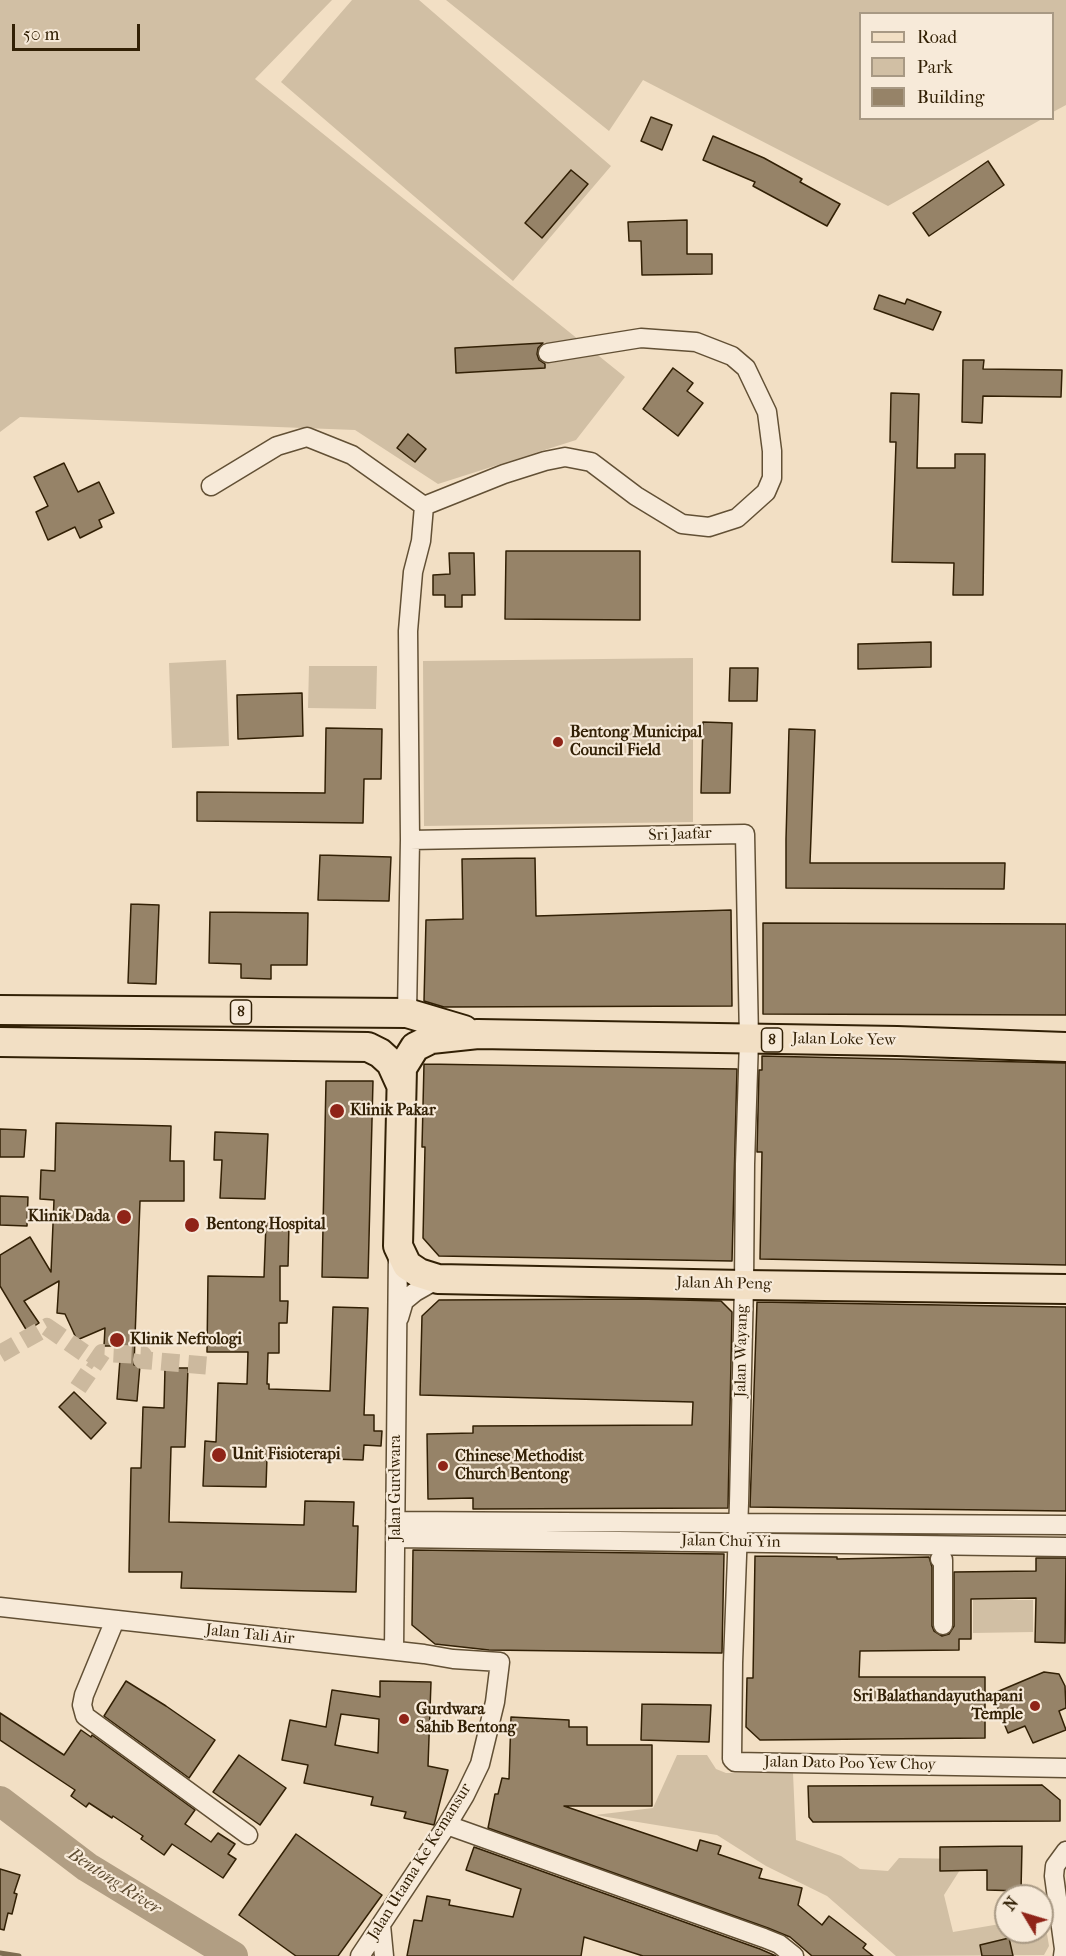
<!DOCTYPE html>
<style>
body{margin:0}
#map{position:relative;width:1066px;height:1956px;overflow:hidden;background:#f2dfc4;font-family:"IM FELL French Canon",serif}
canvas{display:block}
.legend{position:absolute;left:859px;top:12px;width:195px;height:108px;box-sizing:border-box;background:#f7ead9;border:2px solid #a89984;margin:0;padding:8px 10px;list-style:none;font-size:18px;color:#322005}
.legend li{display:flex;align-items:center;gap:12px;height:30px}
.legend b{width:30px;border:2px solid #a89984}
.north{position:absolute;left:994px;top:1884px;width:60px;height:60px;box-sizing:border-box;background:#f7ead9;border:2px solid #a89984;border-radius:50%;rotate:308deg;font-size:16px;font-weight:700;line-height:24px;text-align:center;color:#322005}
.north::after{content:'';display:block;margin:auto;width:21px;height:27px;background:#8f2418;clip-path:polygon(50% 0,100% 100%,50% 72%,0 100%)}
.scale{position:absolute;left:12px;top:24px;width:128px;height:27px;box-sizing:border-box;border:3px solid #322005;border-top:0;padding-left:8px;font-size:18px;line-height:21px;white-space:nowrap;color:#322005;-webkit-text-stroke:4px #f7ead9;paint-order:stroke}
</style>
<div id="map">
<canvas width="1066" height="1956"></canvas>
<ul class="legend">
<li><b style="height:8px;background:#f2dfc4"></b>Road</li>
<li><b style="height:16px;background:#d1bfa4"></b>Park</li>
<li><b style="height:16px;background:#968368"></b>Building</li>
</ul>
<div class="north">N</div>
<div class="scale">50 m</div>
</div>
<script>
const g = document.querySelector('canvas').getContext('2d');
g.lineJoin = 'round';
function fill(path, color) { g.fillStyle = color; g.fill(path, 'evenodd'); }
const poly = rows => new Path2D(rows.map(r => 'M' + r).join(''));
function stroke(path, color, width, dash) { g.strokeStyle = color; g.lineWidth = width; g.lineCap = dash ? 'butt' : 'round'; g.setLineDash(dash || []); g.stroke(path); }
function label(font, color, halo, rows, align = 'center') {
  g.font = font + ' "IM FELL French Canon",serif'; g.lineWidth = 4.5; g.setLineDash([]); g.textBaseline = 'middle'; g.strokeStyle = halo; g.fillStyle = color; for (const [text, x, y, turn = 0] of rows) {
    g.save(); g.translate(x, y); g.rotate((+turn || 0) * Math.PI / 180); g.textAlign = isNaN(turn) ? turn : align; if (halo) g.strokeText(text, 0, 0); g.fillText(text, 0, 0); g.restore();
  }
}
fill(poly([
 [0,0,332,0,255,79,625,377,576,440,438,484,355,430,20,417,0,432],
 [352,0,419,0,611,166,513,281,281,82],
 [446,0,1066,0,1066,105,1053,112,1052,14,860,14,860,118,1042,119,888,206,643,80,609,131],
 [693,658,693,822,424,826,423,661],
 [226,660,229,746,172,748,169,663],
 [309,666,377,666,376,709,308,708],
 [973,1600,1033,1600,1033,1632,973,1633],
 [677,1755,707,1755,716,1769,726,1773,793,1773,796,1840,841,1856,860,1869,888,1871,899,1858,967,1859,944,1895,953,1932,1006,1923,1006,1932,1042,1932,1042,1916,1044,1916,1049,1946,1044,1955,896,1956,827,1896,766,1866,717,1835,595,1815,653,1808]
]), '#d1bfa4');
stroke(poly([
 [0,1953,19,1956]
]), '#7e6c51', 5);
stroke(poly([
 [0,1801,87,1867,233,1956]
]), '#b19e83', 30);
const building = poly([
 [651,117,672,125,662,150,641,141,651,117],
 [713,136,764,158,802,179,800,182,840,204,827,226,753,186,755,182,703,160,713,136],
 [988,161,1004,185,929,236,913,213,988,161],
 [571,170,588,184,542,238,525,223,571,170],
 [687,220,687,254,712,254,712,274,642,275,641,241,629,241,628,222,687,220],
 [879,295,905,304,907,299,941,312,933,330,874,309,879,295],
 [543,343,538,348,537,354,539,360,545,364,545,368,456,373,455,348,543,343],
 [963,360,984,360,983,369,1062,370,1061,397,983,396,982,423,962,422,963,360],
 [673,368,693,383,687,391,703,403,678,436,643,409,673,368],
 [891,393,919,394,917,468,955,468,955,454,985,454,983,595,953,595,954,563,892,562,896,442,890,442,891,393],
 [408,434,426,449,415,462,397,448,408,434],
 [64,463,78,492,99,482,114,513,99,520,102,527,80,538,75,527,48,540,36,512,48,506,34,477,64,463],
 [506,551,640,551,640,620,505,619,506,551],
 [449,553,474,553,475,595,462,595,462,607,445,607,445,595,433,595,433,575,450,574,449,553],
 [931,642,931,667,858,669,858,644,931,642],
 [730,668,758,668,757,701,729,701,730,668],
 [302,693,303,736,238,739,237,695,302,693],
 [703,722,732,723,730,793,701,793,703,722],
 [326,728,382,729,381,779,364,779,363,823,197,821,197,792,325,793,326,728],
 [789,729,815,730,810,863,1005,863,1004,889,786,888,786,839,789,729],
 [320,855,391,857,389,901,318,900,320,855],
 [535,858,536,916,731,910,732,1006,444,1007,424,1001,426,920,463,919,462,859,535,858],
 [131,904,159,905,156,984,128,983,131,904],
 [210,912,308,913,307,965,271,965,271,979,241,978,241,964,209,963,210,912],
 [763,923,1066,924,1066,1015,763,1014,763,923],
 [762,1056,1066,1063,1066,1265,760,1259,762,1152,757,1152,759,1070,762,1070,762,1056],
 [424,1064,737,1069,732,1261,439,1256,423,1238,425,1147,422,1147,424,1064],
 [326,1081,373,1081,368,1278,322,1277,326,1081],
 [56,1123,171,1126,170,1161,184,1161,184,1201,140,1201,134,1365,140,1365,137,1401,117,1399,121,1346,104,1346,105,1328,77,1340,65,1314,57,1313,59,1281,24,1301,39,1323,27,1331,0,1286,0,1255,30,1237,51,1272,54,1200,40,1199,41,1170,55,1171,56,1123],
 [0,1129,26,1130,24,1157,0,1157,0,1129],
 [215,1132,268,1134,265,1199,220,1198,222,1160,214,1160,215,1132],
 [0,1196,28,1197,27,1226,0,1225,0,1196],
 [266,1223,289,1224,288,1266,280,1266,280,1301,288,1301,287,1323,279,1323,279,1353,268,1353,267,1384,269,1384,269,1389,330,1391,333,1307,368,1308,364,1415,374,1415,374,1431,382,1431,381,1446,364,1445,363,1460,267,1457,266,1487,203,1486,205,1441,216,1442,218,1383,247,1384,248,1352,207,1352,208,1276,264,1277,266,1223],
 [638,1299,721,1301,732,1312,728,1508,473,1509,473,1498,428,1499,427,1434,473,1433,473,1426,692,1425,693,1402,420,1395,422,1316,439,1300,638,1299],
 [757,1302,1066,1307,1066,1511,750,1507,757,1302],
 [165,1368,188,1368,185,1447,171,1447,169,1522,304,1525,305,1501,354,1502,353,1526,358,1526,356,1592,181,1588,182,1572,129,1572,131,1468,141,1468,143,1407,164,1408,165,1368],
 [74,1392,106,1423,91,1439,59,1407,74,1392],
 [413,1550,724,1554,722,1653,489,1650,435,1644,412,1625,413,1550],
 [755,1556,837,1557,837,1559,929,1557,932,1567,932,1626,934,1631,942,1636,949,1634,954,1626,954,1572,1036,1571,1036,1558,1066,1558,1065,1643,1035,1642,1036,1598,971,1599,971,1639,959,1639,959,1650,860,1651,859,1677,985,1677,985,1738,760,1740,746,1727,747,1678,753,1678,755,1556],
 [1044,1672,1059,1674,1065,1686,1066,1708,1059,1711,1066,1730,1033,1743,1025,1726,1008,1733,992,1694,1044,1672],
 [126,1681,166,1706,215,1740,189,1778,104,1716,126,1681],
 [380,1681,431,1682,428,1766,448,1770,434,1825,404,1818,406,1812,371,1805,373,1797,304,1783,308,1765,282,1760,290,1720,326,1727,332,1690,380,1697,380,1681],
 [341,1714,379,1719,378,1753,335,1745,341,1714],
 [642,1704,711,1705,709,1742,641,1740,642,1704],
 [0,1713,64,1755,81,1730,91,1737,92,1735,195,1810,185,1824,211,1842,218,1833,235,1844,228,1854,236,1859,223,1878,172,1844,164,1855,141,1839,143,1836,113,1816,112,1818,89,1803,86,1807,71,1796,75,1790,0,1740,0,1713],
 [511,1717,569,1720,569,1727,587,1727,587,1745,652,1745,652,1806,564,1806,697,1851,700,1840,721,1846,718,1854,762,1869,759,1878,802,1888,798,1905,822,1925,829,1916,866,1944,863,1948,873,1956,812,1956,790,1937,768,1928,488,1828,495,1794,498,1794,502,1778,509,1779,511,1717],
 [239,1755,286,1788,260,1825,213,1792,239,1755],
 [1042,1785,1060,1800,1060,1821,813,1822,809,1817,808,1786,1042,1785],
 [296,1834,382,1895,338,1956,296,1956,239,1915,296,1834],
 [1022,1846,1021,1891,987,1890,987,1870,940,1871,940,1847,1022,1846],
 [474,1847,760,1949,776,1956,643,1956,584,1937,581,1956,407,1956,414,1920,422,1921,427,1896,450,1900,449,1905,513,1917,521,1889,466,1870,474,1847],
 [0,1869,20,1875,14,1893,17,1894,12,1914,8,1913,4,1930,0,1929,0,1869],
 [1009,1938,1013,1956,982,1956,980,1945,1009,1938]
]);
fill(building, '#968368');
stroke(building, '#322005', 1.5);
stroke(poly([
 [0,1354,47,1327,97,1362],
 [78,1388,102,1353,143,1355,142,1360,213,1366]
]), '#ccb99e', 18, [18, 9]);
const street = poly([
 [211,486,277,446,307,437,352,455,424,506],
 [424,506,504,474,545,461,565,457,591,462,636,496,682,524,709,527,737,518,766,492,772,478,772,451,767,412,746,368,732,356,696,342,641,338,548,353],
 [410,840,745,834,749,1040,745,1164,744,1285,739,1503,733,1663,732,1759,735,1762,1066,1768],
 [407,1013,410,840,408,631,413,572,421,541,424,506],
 [399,1318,404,1301,415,1292,438,1279],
 [395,1521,1066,1525],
 [395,1538,1066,1547],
 [940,1559,943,1560,943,1625],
 [0,1607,424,1654,453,1659,500,1662,495,1702,480,1764,465,1795,447,1825,360,1956],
 [115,1620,84,1695,82,1705,85,1716,248,1835],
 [394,1650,398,1250],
 [447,1825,764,1938,779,1944,794,1956],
 [381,1925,384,1956],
 [1063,1956,1064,1949,1054,1876,1055,1866,1066,1851]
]);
const primary = poly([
 [0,1010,407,1013,464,1030],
 [0,1042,368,1047,380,1053,391,1063,401,1085],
 [1066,1047,897,1041,478,1034,431,1039,415,1047,402,1068,398,1246,407,1265,419,1273,438,1279,744,1285,1066,1289]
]);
stroke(street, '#625035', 21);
stroke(primary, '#322005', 32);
stroke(street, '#f7ead9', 18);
stroke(primary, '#f2dfc4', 28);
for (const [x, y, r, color] of [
 [558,742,6,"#8f2418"],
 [337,1111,8,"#8f2418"],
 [124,1217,8,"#8f2418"],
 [192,1225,8,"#8f2418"],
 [117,1340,8,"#8f2418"],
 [219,1455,8,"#8f2418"],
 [443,1466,6,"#8f2418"],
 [1035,1706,6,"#8f2418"],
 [404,1719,6,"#8f2418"]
]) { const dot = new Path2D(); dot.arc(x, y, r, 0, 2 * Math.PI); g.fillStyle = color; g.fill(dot); stroke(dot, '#f7ead9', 2); }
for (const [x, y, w] of [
 [241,1012,21],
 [772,1040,21]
]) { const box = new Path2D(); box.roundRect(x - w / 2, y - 12, w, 24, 4.5); g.fillStyle = '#f7ead9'; g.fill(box); stroke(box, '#322005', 1.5); }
label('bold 15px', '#322005', null, [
 ["8",241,1012],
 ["8",772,1040]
]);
label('bold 16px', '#322005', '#f7ead9', [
 ["Bentong Municipal",570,733],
 ["Council Field",570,751],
 ["Klinik Pakar",350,1111],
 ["Klinik Dada",110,1217,"right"],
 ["Bentong Hospital",206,1225],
 ["Klinik Nefrologi",130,1340],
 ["Unit Fisioterapi",232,1455],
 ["Chinese Methodist",455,1457],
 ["Church Bentong",455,1475],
 ["Sri Balathandayuthapani",1023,1697,"right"],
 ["Temple",1023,1715,"right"],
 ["Gurdwara",416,1710],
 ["Sahib Bentong",416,1728]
], 'left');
label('16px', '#322005', '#f7ead9', [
 ["Sri Jaafar",680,835,-2],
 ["Jalan Loke Yew",844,1040,1],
 ["Jalan Ah Peng",724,1284,1],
 ["Jalan Wayang",742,1351,-89],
 ["Jalan Gurdwara",396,1488,-90],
 ["Jalan Chui Yin",731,1542,1],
 ["Jalan Tali Air",250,1635,6],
 ["Jalan Dato Poo Yew Choy",850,1764,1],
 ["Jalan Utama Ke Kemansur",420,1862,-58]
]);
label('italic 18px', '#5e4c31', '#f7ead9', [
 ["Bentong River",114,1882,33]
]);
</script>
